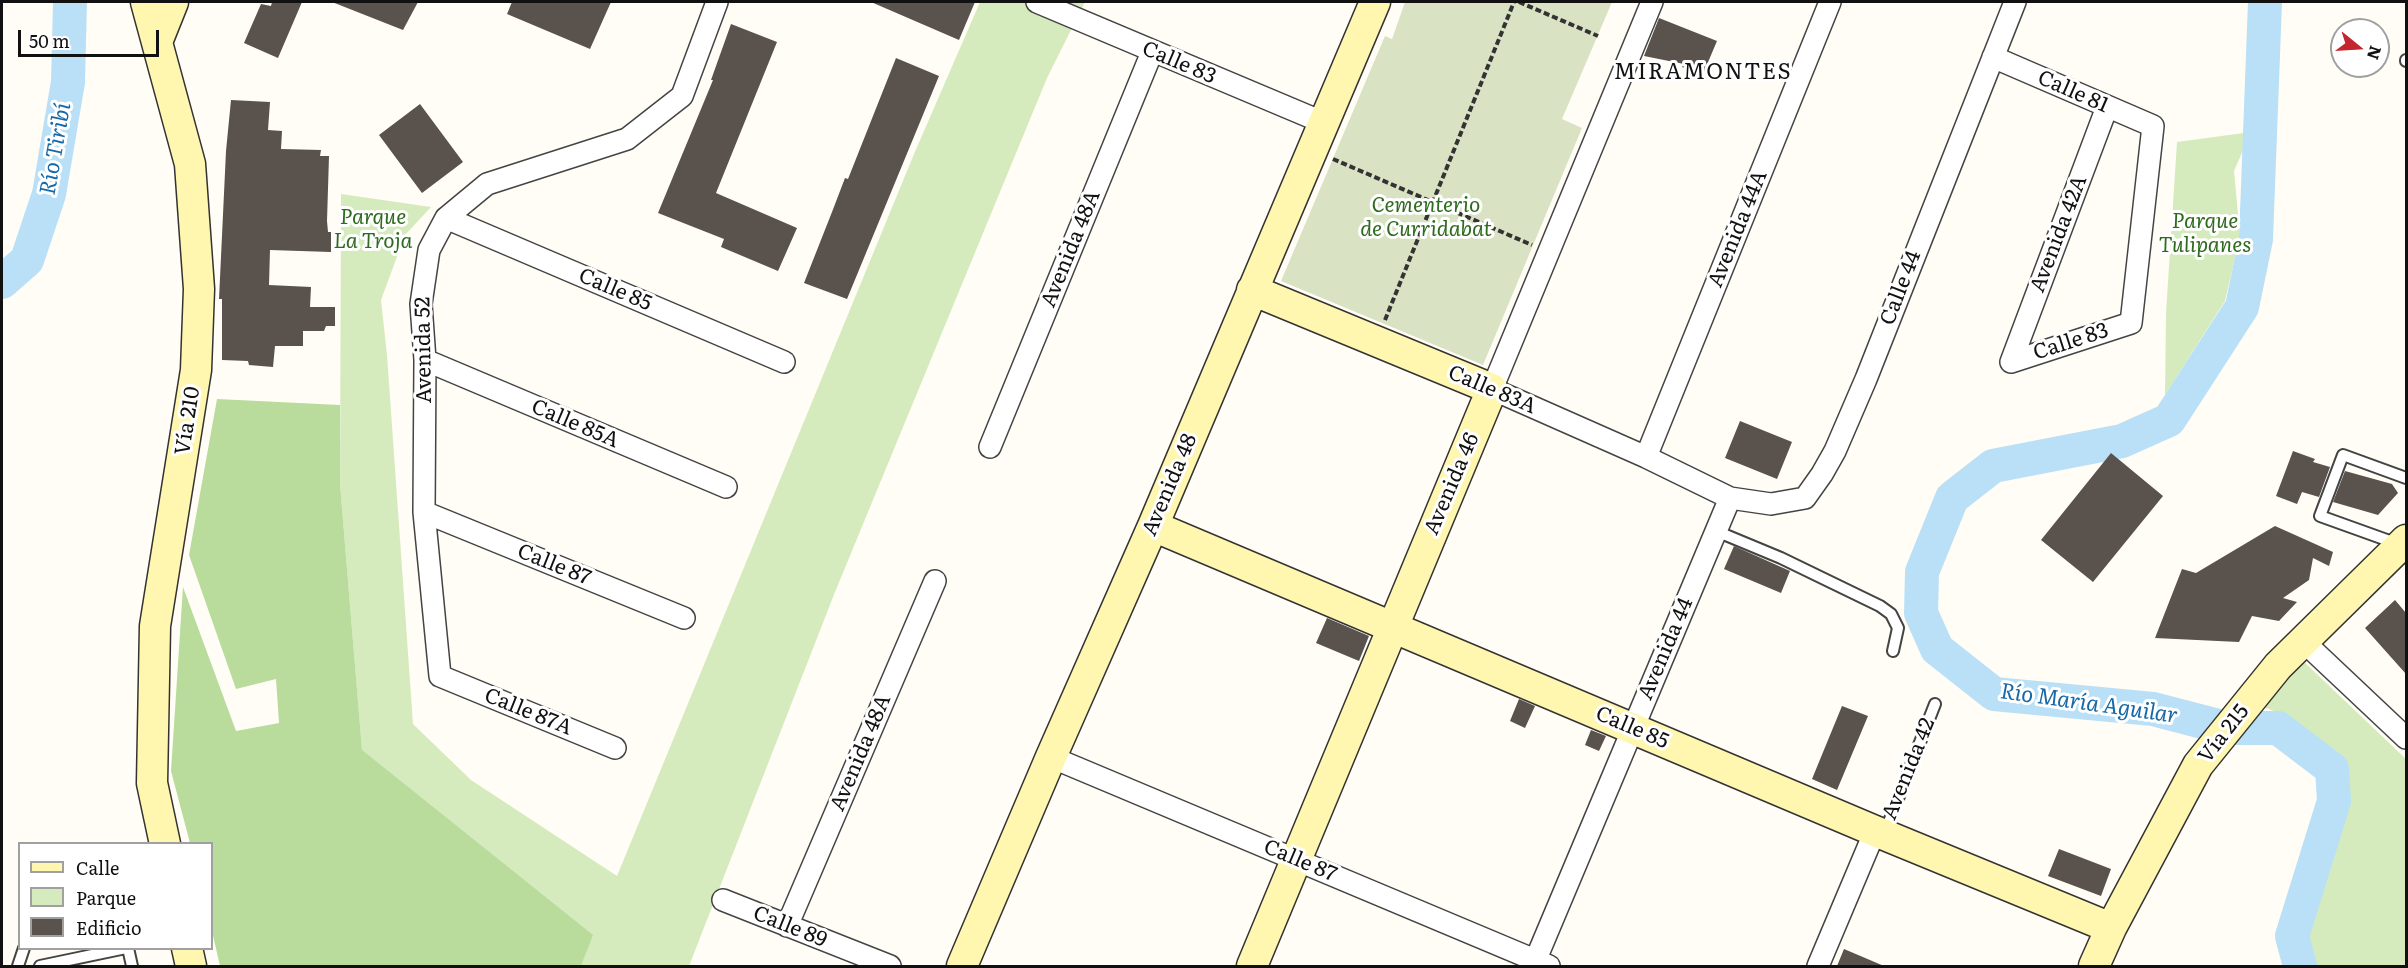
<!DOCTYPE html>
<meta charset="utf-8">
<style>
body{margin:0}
#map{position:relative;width:2408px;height:968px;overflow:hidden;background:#fffdf5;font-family:Literata,serif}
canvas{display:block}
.frame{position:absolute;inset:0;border:3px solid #111;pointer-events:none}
.legend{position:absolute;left:18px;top:842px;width:195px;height:108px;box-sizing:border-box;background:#fff;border:2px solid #a0a0a0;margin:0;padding:8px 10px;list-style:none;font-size:18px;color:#111}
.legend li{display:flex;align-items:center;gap:12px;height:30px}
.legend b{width:30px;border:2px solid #a0a0a0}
.north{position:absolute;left:2330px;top:18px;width:60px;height:60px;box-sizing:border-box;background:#fff;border:2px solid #a0a0a0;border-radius:50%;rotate:108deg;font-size:16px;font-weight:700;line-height:24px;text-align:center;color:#111}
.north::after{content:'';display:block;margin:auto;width:21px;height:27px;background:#c4262e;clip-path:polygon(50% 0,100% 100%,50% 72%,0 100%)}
.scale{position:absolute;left:18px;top:30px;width:141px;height:27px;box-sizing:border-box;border:3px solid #111;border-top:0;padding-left:8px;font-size:18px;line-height:21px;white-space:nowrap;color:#111;-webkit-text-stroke:4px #fff;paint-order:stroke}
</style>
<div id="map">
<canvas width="2408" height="968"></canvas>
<div class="frame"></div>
<ul class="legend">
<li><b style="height:8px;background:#fff6b0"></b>Calle</li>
<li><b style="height:16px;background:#d5ebbd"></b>Parque</li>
<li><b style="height:16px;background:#5a524d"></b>Edificio</li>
</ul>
<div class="north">N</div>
<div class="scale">50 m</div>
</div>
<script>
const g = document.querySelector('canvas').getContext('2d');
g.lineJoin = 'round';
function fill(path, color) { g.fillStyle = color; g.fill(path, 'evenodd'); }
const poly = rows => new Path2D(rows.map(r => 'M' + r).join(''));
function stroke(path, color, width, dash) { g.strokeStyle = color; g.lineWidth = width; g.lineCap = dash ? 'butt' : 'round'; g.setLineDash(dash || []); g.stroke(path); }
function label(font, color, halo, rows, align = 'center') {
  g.font = font + ' Literata,serif'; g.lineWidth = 6; g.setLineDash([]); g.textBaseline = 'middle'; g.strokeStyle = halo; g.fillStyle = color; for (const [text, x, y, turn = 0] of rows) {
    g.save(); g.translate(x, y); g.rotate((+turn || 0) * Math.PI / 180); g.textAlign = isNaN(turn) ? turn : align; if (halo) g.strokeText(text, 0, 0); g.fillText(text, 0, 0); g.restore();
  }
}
fill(poly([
 [980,2,1085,2,1047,78,835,592,689,966,581,966,592,935,362,751,340,484,341,194,431,207,405,235,381,300,387,355,413,724,471,780,617,876,914,154],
 [2251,132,2234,171,2240,236,2225,301,2165,395,2166,313,2177,142],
 [2303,661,2406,759,2406,966,2315,966,2306,936,2349,799,2348,765,2293,719,2264,707]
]), '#d5ebbd');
fill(poly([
 [217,399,340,405,340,484,362,750,593,935,581,966,220,966,212,931,212,844,190,843,171,771,183,587,236,731,279,723,276,679,236,689,189,555]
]), '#b9dc9c');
fill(poly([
 [1405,2,1612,2,1562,119,1582,128,1483,365,1281,281,1385,36,1392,39]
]), '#d9e3c4');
stroke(poly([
 [2265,2,2256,239,2242,307,2169,420,2122,441,1993,466,1952,498,1922,572,1921,613,1937,649,1994,694,2153,709,2226,728,2278,728,2332,769,2334,801,2292,936,2300,966],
 [2,282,27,260,49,194,68,82,70,2]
]), '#b9e0f7', 34);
fill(poly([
 [272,2,302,2,278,58,244,43,261,4,271,6],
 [332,2,418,2,403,30],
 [512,2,611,2,590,49,507,14],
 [871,2,975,2,959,40],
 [1659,18,1717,41,1703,74,1682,67,1684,64,1644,56],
 [731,24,777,42,716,193,797,228,778,271,721,247,724,239,658,213,713,80,711,80],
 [896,58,939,76,847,299,804,283,832,212,845,178,848,179],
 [231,100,270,102,268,130,282,131,281,149,321,150,320,156,329,156,327,221,328,232,331,232,331,252,270,250,269,285,311,287,310,307,335,307,335,326,326,326,324,331,303,331,303,346,275,346,273,367,249,365,248,361,222,360,222,299,219,299,226,151],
 [420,104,463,162,422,193,379,135],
 [1740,421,1792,442,1777,479,1725,458],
 [2293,451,2315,459,2313,462,2330,467,2319,497,2302,492,2297,504,2276,496],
 [2111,453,2163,496,2093,582,2041,540],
 [2345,471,2392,484,2398,493,2378,515,2333,502],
 [2275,526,2333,552,2329,566,2313,558,2309,580,2283,598,2297,602,2279,621,2252,616,2239,642,2155,638,2182,569,2196,573],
 [1734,546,1790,571,1781,593,1724,569],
 [2395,600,2406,613,2406,674,2365,628],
 [1327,618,1369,636,1359,661,1316,643],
 [1519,699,1535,706,1525,728,1510,721],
 [1842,706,1868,716,1837,790,1812,779],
 [1591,730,1606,736,1599,751,1585,745],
 [2059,849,2111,869,2101,896,2048,876],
 [1844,949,1884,966,1837,966]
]), '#5a524d');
const lane = poly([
 [2406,60,2406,61],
 [1716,531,1781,558,1880,606,1891,614,1898,628,1893,651],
 [2398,544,2320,516,2343,455,2406,478],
 [1885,832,1935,704],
 [128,948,132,966],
 [18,966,24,948],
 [40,966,126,948]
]);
const street = poly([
 [1037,2,1322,122],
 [1652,2,1492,389,1646,457,1730,498,1771,504,1805,498,1822,474,1835,451,1866,379,2015,2],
 [1993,57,2153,126,2131,323,2011,362],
 [446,218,784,362],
 [425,360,726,487],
 [2011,362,2107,107],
 [990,447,1152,52],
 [1646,457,1830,2],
 [424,512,684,618],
 [2303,641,2406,738],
 [615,748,440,676,424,512,425,360,421,304,429,250,446,218,487,184,627,139,682,96,717,2],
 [1051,757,1549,966],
 [723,900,890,966],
 [787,926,935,581],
 [1533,966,1730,498],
 [1818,966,1875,831]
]);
const secondary = poly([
 [146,2,190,164,199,289,196,370,155,626,152,783,165,844],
 [157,42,173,2],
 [1252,290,1492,389,1252,966],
 [1153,526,1875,831,2111,928],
 [187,948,191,966],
 [962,966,1051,757,1153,526,1375,2],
 [2094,966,2111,928,2198,765,2278,666,2406,540]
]);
stroke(lane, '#444', 14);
stroke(street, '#444', 24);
stroke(secondary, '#333', 33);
stroke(poly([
 [1519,2,1598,36],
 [1333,159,1532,245],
 [1385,320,1514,2]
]), '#333', 4, [6, 3]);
stroke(lane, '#fff', 10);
stroke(street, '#fff', 21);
stroke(secondary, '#fff6b0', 30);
label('21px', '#111', '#fff', [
 ["Calle 83",1179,63,23],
 ["Calle 81",2073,92,24],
 ["Avenida 44A",1738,229,-68],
 ["Avenida 42A",2059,234,-69],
 ["Avenida 48A",1071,249,-68],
 ["Calle 44",1901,288,-69],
 ["Calle 85",615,290,23],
 ["Calle 83",2071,342,-18],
 ["Avenida 52",424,350,-91],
 ["Calle 83A",1492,390,23],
 ["Vía 210",188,421,-81],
 ["Calle 85A",575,424,23],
 ["Avenida 46",1452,484,-67],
 ["Avenida 48",1170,485,-67],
 ["Calle 87",554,565,22],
 ["Avenida 44",1666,649,-67],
 ["Calle 87A",528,712,22],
 ["Calle 85",1632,728,23],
 ["Vía 215",2224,734,-52],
 ["Avenida 48A",861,753,-67],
 ["Avenida 42",1909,769,-68],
 ["Calle 87",1300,861,23],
 ["Calle 89",790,927,22]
]);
label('italic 21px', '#2f6b1f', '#fff', [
 ["Cementerio",1426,206],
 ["de Curridabat",1426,230],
 ["Parque",373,218],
 ["La Troja",373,242],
 ["Parque",2205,222],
 ["Tulipanes",2205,246]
]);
g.letterSpacing = '1.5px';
label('22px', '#111', '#fff', [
 ["MIRAMONTES",1703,73]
]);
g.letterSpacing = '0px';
label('italic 22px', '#1768a6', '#fff', [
 ["Río Tiribí",56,149,-80],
 ["Río María Aguilar",2089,704,8]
]);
</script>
